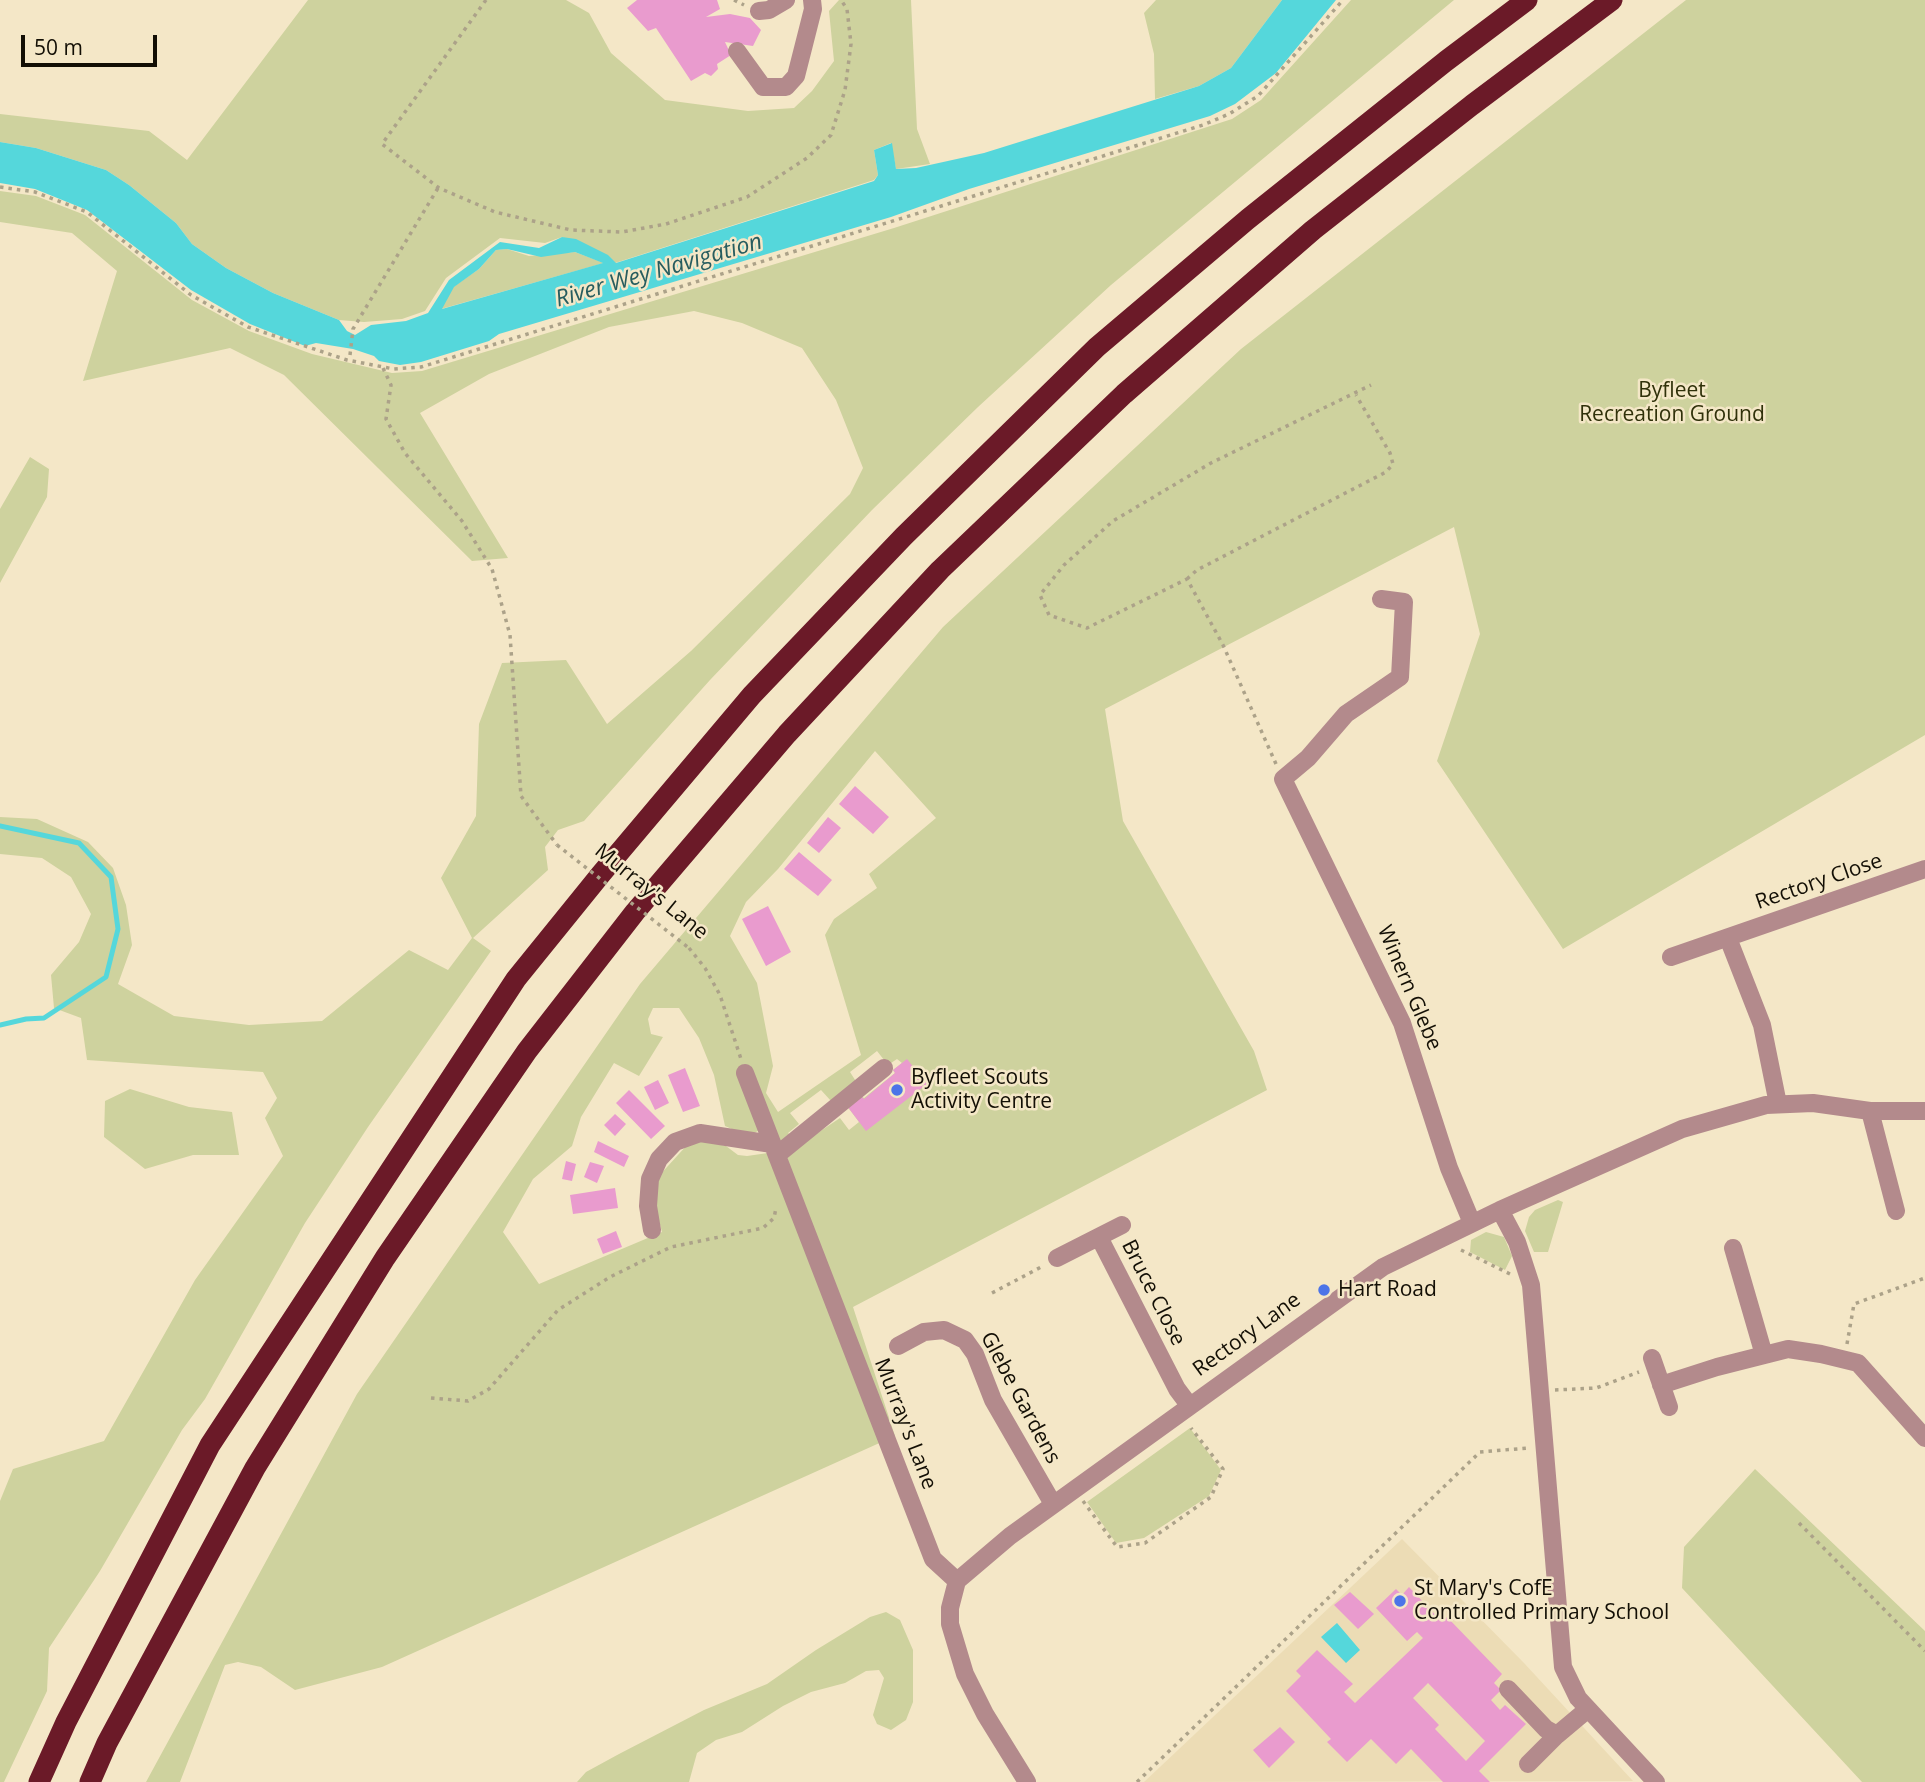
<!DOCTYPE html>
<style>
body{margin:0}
#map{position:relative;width:1925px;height:1782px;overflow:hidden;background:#f4e7c7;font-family:"Open Sans",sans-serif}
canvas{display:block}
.scale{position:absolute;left:21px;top:35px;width:136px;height:32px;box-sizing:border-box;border:4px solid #130f05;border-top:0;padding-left:9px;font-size:21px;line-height:24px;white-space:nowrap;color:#130f05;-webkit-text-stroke:5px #f4e7c7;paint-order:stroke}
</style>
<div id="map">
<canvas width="1925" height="1782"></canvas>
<div class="scale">50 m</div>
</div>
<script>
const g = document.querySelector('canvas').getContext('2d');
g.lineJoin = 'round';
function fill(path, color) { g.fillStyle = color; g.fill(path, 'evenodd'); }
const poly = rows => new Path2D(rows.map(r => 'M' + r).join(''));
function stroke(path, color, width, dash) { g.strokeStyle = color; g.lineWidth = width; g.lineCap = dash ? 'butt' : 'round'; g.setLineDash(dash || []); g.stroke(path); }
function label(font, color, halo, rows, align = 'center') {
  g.font = font + ' "Open Sans",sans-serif'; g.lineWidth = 5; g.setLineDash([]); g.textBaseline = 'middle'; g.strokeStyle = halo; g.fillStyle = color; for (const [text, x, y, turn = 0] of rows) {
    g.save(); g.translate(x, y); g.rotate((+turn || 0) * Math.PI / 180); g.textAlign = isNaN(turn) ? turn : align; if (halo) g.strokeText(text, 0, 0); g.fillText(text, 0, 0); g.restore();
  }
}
fill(poly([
 [1402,1539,1524,1663,1633,1781,1144,1782]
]), '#ecdcb5');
fill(poly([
 [308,0,566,0,589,13,611,53,665,100,748,111,794,108,812,91,834,61,829,11,839,0,911,0,917,129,930,164,896,169,891,143,874,150,878,175,874,180,615,263,562,237,545,243,500,238,446,278,425,311,402,319,364,322,339,320,273,293,226,268,192,244,176,223,129,185,106,170,36,148,0,142,0,114,149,131,187,160],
 [1156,0,1282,0,1231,68,1199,86,1155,99,1154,54,1144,13],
 [1351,0,1454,0,1111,285,978,407,872,510,710,680,584,821,558,830,545,847,548,870,473,938,491,951,368,1127,305,1223,205,1399,182,1430,100,1571,49,1648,47,1691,4,1782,0,1782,0,1501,13,1469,104,1441,195,1280,283,1156,265,1118,277,1098,263,1072,87,1060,81,1018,54,1008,51,975,79,942,91,914,71,877,42,858,0,854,0,817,37,819,88,842,113,868,126,905,132,945,118,984,174,1016,249,1025,322,1021,409,950,448,970,472,938,441,878,476,816,479,724,502,663,566,660,607,724,691,651,850,494,863,468,836,400,802,348,742,323,694,311,609,327,489,374,420,413,508,558,472,561,284,375,230,348,83,381,117,271,72,233,0,222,0,191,36,196,85,215,192,300,249,331,312,354,392,373,422,371,894,228,1232,119,1261,100],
 [1686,0,1925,0,1925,735,1563,949,1437,761,1480,634,1454,527,1105,709,1123,821,1254,1051,1267,1090,853,1307,895,1436,382,1667,295,1690,261,1667,238,1662,225,1665,180,1782,146,1782,357,1394,640,984,943,627,1241,349],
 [875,751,936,818,869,874,877,888,834,919,825,935,861,1055,778,1112,766,1093,773,1066,757,983,730,936,746,902,778,869],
 [653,1008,679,1008,699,1038,714,1075,725,1126,748,1136,760,1130,768,1153,747,1156,738,1155,726,1146,703,1141,688,1144,657,1178,654,1203,662,1232,539,1284,503,1232,533,1179,572,1146,581,1117,614,1063,639,1076,663,1037,651,1034,648,1019],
 [877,1051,888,1065,897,1059,902,1063,893,1070,895,1073,864,1098,861,1096,847,1106,859,1122,849,1130,840,1118,801,1144,788,1133,799,1124,790,1113,821,1090,831,1101,857,1083,850,1072],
 [507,249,529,256,575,252,604,263,441,309,453,287,479,269,496,250],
 [30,457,49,469,47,497,0,583,0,509],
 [130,1089,189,1107,232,1112,239,1155,193,1155,145,1169,104,1137,105,1101],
 [1558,1200,1563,1202,1548,1252,1534,1252,1525,1231,1529,1217,1535,1210],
 [1486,1232,1504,1237,1512,1256,1505,1270,1470,1252,1471,1240],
 [1190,1428,1221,1470,1209,1496,1144,1538,1116,1543,1087,1502],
 [1755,1469,1925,1631,1925,1782,1862,1782,1682,1588,1684,1547],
 [886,1612,900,1620,913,1650,913,1702,906,1720,891,1730,877,1724,873,1715,884,1678,879,1670,866,1671,845,1683,811,1692,783,1706,742,1732,716,1740,697,1753,689,1782,577,1782,586,1772,619,1754,704,1710,767,1684,816,1650,870,1617]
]), '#ced29e');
fill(poly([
 [1282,0,1336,0,1276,73,1235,104,1210,116,969,189,891,217,499,334,489,341,421,362,400,365,379,361,374,356,353,349,316,343,305,346,250,324,191,290,87,210,35,189,0,183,0,142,36,148,106,170,129,185,176,223,192,244,226,268,273,293,339,320,347,331,355,335,371,325,406,321,428,313,449,280,500,242,539,248,562,237,576,239,608,255,616,263,874,181,878,175,874,150,892,143,896,169,916,168,984,153,1199,86,1231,68],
 [507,249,541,257,575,252,603,263,442,309,454,287,479,269,496,250],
 [1337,1623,1360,1650,1346,1663,1321,1637]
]), '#55d7db');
stroke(poly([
 [0,826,79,843,111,877,118,929,106,977,44,1018,26,1019,0,1025]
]), '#55d7db', 5);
fill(poly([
 [637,0,717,0,720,9,706,17,730,14,750,18,761,30,753,46,725,42,731,55,717,64,718,69,711,76,705,73,691,81,656,28,648,31,627,8],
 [855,786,889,817,873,834,839,804],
 [828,817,841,828,819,853,807,843],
 [799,852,832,880,818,896,784,869],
 [768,906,791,952,766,966,742,919],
 [907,1059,927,1084,866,1131,847,1106,861,1096,864,1099,895,1073,893,1070],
 [685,1068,700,1106,683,1112,668,1075],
 [658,1080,669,1103,655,1110,644,1087],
 [629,1090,665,1126,651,1139,616,1103],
 [615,1114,626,1124,615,1136,604,1125],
 [598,1141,629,1156,624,1167,594,1152],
 [566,1161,576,1164,572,1181,562,1179],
 [590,1162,604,1166,597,1183,584,1177],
 [615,1188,618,1208,573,1214,570,1195],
 [616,1231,622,1247,603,1254,597,1239],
 [1409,1587,1442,1622,1447,1617,1502,1674,1494,1683,1501,1690,1491,1700,1500,1710,1505,1705,1526,1724,1479,1771,1490,1782,1443,1782,1411,1749,1396,1764,1371,1739,1347,1762,1327,1742,1331,1739,1286,1691,1301,1676,1296,1671,1317,1650,1353,1684,1344,1692,1355,1703,1423,1638,1417,1632,1407,1641,1376,1608,1396,1589,1402,1595],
 [1428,1683,1485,1741,1466,1761,1435,1729,1439,1725,1413,1698],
 [1350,1592,1374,1614,1358,1629,1334,1605],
 [1280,1727,1295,1742,1269,1768,1253,1750]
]), '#e99bce');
stroke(poly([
 [486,0,382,144,439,188,495,212,571,230,622,232,666,224,747,197,807,158,831,135,845,90,851,44,847,9,841,0],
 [734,0,744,5],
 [0,187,35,192,87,212,191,295,248,327,347,360,394,369,421,367,1203,125,1229,114,1258,96,1343,0],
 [350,355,353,329,438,188],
 [383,368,391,385,386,419,405,453,462,521,492,569,510,635,521,796,557,845],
 [1187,579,1197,570,1386,472,1393,464,1390,453,1356,395],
 [1276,764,1223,645,1187,579,1087,628,1049,615,1040,595,1064,565,1113,521,1211,463,1371,385],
 [689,948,705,968,720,995,741,1059],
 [1461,1250,1510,1274],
 [992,1293,1043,1266],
 [1847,1344,1854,1304,1925,1278],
 [1555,1390,1596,1388,1639,1372],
 [431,1398,468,1401,489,1389,558,1310,610,1277,671,1247,763,1228,774,1218,776,1208],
 [1083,1501,1117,1547,1145,1543,1211,1497,1223,1469,1191,1428],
 [1799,1523,1925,1651],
 [1137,1782,1480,1452,1528,1448]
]), '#aca289', 3.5, [3.5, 5]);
stroke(poly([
 [759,11,769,10,786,0],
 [737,51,763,87,786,87,796,76,813,9,812,0],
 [1381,599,1404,602,1400,677,1346,714,1308,758,1283,779,1402,1023,1449,1168,1472,1223],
 [1728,938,1762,1025,1778,1104],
 [1671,957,1925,869],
 [745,1073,933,1559,957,1581],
 [1870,1111,1896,1211],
 [777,1155,884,1068],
 [1500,1210,1517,1242,1531,1285,1563,1667,1578,1698,1656,1782],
 [652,1230,648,1206,650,1179,659,1159,675,1142,700,1133,772,1144],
 [1099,1237,1177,1389,1189,1405],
 [1733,1248,1764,1355],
 [1057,1258,1122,1225],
 [898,1346,924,1332,944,1330,965,1340,975,1354,993,1400,1053,1504],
 [1652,1358,1669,1407],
 [1661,1385,1717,1367,1788,1349,1821,1354,1858,1363,1925,1438],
 [1508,1689,1546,1729,1557,1735,1588,1709],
 [1528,1764,1557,1735],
 [1027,1782,985,1714,965,1674,950,1624,950,1608,957,1581,1010,1536,1383,1267,1500,1210,1682,1129,1766,1105,1813,1103,1870,1111,1925,1111]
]), '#b38a8c', 18);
stroke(poly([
 [39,1782,66,1722,210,1445,516,979,601,874,752,695,904,536,1097,347,1248,219,1446,61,1527,0],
 [90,1782,107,1743,255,1468,385,1258,527,1051,635,912,787,734,940,570,1124,394,1313,230,1472,105,1612,0]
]), '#6b1a28', 21);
stroke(poly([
 [557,845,689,948]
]), '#aca289', 3.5, [3.5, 5]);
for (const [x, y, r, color] of [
 [897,1090,7,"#4c74e8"],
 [1324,1290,7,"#4c74e8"],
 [1400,1601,7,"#4c74e8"]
]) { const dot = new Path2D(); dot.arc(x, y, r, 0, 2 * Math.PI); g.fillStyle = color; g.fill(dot); stroke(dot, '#f4e7c7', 2.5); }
label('21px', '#30310a', '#f4e7c7', [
 ["Byfleet",1672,391],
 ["Recreation Ground",1672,415]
]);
label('21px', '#130f05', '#f4e7c7', [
 ["Rectory Close",1819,882,-19],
 ["Murray's Lane",651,892,39],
 ["Winern Glebe",1409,988,67],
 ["Bruce Close",1153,1293,63],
 ["Rectory Lane",1247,1335,-36],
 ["Glebe Gardens",1020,1398,62],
 ["Murray's Lane",905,1424,69]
]);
label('21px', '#130f05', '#f4e7c7', [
 ["Byfleet Scouts",911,1078],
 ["Activity Centre",911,1102],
 ["Hart Road",1338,1290],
 ["St Mary's CofE",1414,1589],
 ["Controlled Primary School",1414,1613]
], 'left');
label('italic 23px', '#275d5f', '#f4e7c7', [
 ["River Wey Navigation",659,271,-16]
]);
</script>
